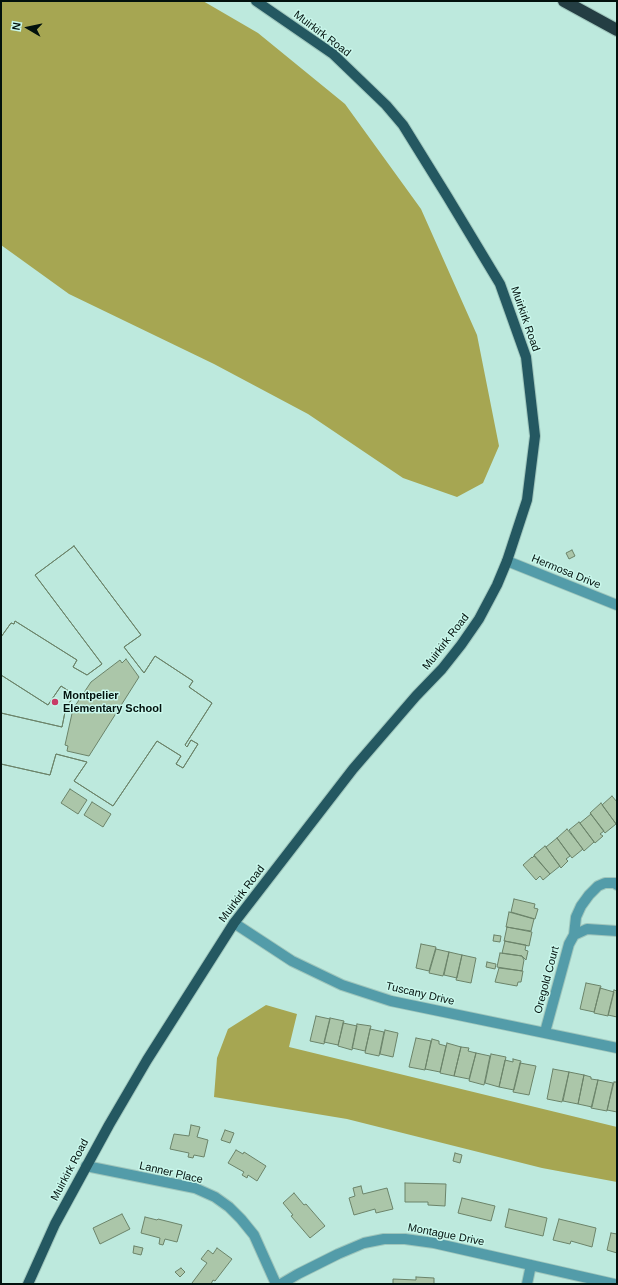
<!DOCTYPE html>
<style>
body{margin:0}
#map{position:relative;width:618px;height:1285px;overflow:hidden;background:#bde9dd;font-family:Helvetica,sans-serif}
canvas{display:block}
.frame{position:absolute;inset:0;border:2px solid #02110d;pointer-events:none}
.north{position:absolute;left:8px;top:8px;width:40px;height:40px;-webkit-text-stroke:3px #c9f7eb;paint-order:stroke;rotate:279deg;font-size:11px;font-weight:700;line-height:16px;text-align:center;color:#02110d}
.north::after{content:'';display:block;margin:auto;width:14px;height:18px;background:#02110d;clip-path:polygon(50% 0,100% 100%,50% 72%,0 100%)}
</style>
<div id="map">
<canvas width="618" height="1285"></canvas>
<div class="frame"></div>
<div class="north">N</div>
</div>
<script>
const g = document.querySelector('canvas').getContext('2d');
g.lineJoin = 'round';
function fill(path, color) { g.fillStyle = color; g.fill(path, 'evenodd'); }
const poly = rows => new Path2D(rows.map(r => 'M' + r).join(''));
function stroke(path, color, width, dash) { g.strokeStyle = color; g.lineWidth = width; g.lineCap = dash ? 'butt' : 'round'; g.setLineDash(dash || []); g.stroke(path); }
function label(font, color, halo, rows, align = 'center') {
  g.font = font + ' Helvetica,sans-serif'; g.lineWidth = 3; g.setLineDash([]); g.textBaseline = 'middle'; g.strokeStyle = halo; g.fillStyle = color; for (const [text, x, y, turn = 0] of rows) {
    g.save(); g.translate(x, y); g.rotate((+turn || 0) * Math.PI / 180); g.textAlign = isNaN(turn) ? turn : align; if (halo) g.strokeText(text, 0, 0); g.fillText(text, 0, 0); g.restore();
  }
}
fill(poly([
 [1,1,203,1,258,33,345,104,421,209,477,335,499,446,483,483,457,497,403,478,308,414,214,364,69,294,1,245],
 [266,1005,297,1014,289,1047,617,1127,617,1182,542,1168,347,1119,214,1097,217,1058,228,1029]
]), '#a6a652');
const building = poly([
 [74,546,141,635,124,647,144,673,155,656,193,681,189,687,212,703,185,745,187,747,191,740,198,744,183,768,176,764,181,756,157,741,113,806,74,781,87,762,56,754,50,775,1,764,1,713,62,727,66,707,75,695,61,686,48,705,1,675,1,637,11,623,14,624,15,621,77,660,73,667,87,675,102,664,35,575,74,546],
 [126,659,139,677,89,756,67,751,68,746,65,745,73,709,91,682,120,660,122,663,126,659],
 [74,546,141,635,124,647,144,673,155,656,193,681,189,687,212,703,185,745,187,747,191,740,198,744,183,768,176,764,181,756,157,741,113,806,74,781,87,762,56,754,50,775,1,764,1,713,62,727,66,707,75,695,61,686,48,705,1,675,1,637,11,623,14,624,15,621,77,660,73,667,87,675,102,664,35,575,74,546],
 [572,550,575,556,569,559,566,553,572,550],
 [70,789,87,800,78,814,61,803,70,789],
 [612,796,617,802,617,825,602,805,612,796],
 [92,802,111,814,103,827,84,815,92,802],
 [601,803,616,824,605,833,590,813,601,803],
 [591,814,604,831,600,834,603,836,595,843,580,823,591,814],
 [579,822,594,842,584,851,569,830,579,822],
 [567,829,583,849,572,858,557,838,567,829],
 [557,838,570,856,566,859,568,861,561,868,546,847,557,838],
 [545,846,560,866,550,874,534,855,545,846],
 [534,856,550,874,543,880,540,876,536,880,523,865,532,857,532,858,534,856],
 [514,899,535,904,534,908,538,909,535,919,511,912,514,899],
 [509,912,534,919,531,931,506,927,509,912],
 [507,927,532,932,529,946,504,941,507,927],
 [494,935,501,936,500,942,493,941,494,935],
 [505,941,526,945,525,950,528,951,526,960,522,956,502,953,505,941],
 [421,944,436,947,429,971,416,968,421,944],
 [436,949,449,952,443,976,429,973,436,949],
 [449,952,462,955,457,978,444,975,449,952],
 [500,953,522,956,524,960,522,971,497,967,500,953],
 [462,955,476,958,471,983,456,980,462,955],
 [487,962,496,964,495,969,486,967,487,962],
 [499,968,523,971,521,982,518,982,517,986,495,982,499,968],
 [586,983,601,986,594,1012,580,1009,586,983],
 [600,988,614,992,608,1016,594,1013,600,988],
 [614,990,617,991,617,1017,608,1015,614,990],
 [316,1016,330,1019,324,1044,310,1041,316,1016],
 [330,1018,344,1021,338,1045,324,1042,330,1018],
 [343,1023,357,1026,352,1050,338,1046,343,1023],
 [357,1024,371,1026,365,1051,352,1048,357,1024],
 [370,1029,384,1032,379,1056,365,1053,370,1029],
 [385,1030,398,1033,393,1057,380,1054,385,1030],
 [416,1038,431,1041,425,1070,409,1067,416,1038],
 [432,1039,439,1041,439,1044,446,1046,440,1072,425,1069,432,1039],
 [447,1043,461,1047,454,1076,440,1073,447,1043],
 [461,1047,469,1048,468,1051,476,1053,469,1079,454,1076,461,1047],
 [476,1053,490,1056,484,1085,469,1081,476,1053],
 [491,1054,506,1057,499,1087,485,1083,491,1054],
 [513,1059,521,1061,514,1090,499,1087,505,1060,513,1062,513,1059],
 [520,1063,536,1066,529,1095,513,1092,520,1063],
 [553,1069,569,1072,562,1102,547,1099,553,1069],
 [569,1072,584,1075,578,1104,563,1101,569,1072],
 [584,1075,591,1077,591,1079,598,1080,592,1107,578,1104,584,1075],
 [598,1080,613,1083,607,1111,591,1108,598,1080],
 [614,1082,617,1082,617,1112,607,1110,614,1082],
 [191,1125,200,1127,197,1137,208,1140,204,1157,194,1155,193,1158,188,1157,189,1153,170,1149,174,1134,189,1136,191,1125],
 [225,1130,234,1133,230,1143,221,1140,225,1130],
 [236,1150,243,1154,244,1152,266,1166,257,1181,248,1175,247,1178,242,1175,244,1172,228,1163,236,1150],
 [455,1153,462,1155,460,1163,453,1161,455,1153],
 [405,1183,446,1184,445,1206,428,1205,428,1202,405,1202,405,1183],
 [361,1186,363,1194,387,1188,393,1209,376,1213,375,1209,354,1215,349,1198,355,1196,353,1188,361,1186],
 [294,1193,304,1205,306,1204,325,1226,310,1238,291,1216,293,1215,283,1203,294,1193],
 [462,1198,495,1206,491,1221,458,1213,462,1198],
 [509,1209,547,1218,543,1236,505,1227,509,1209],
 [122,1214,130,1229,100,1244,93,1228,122,1214],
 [145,1217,157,1220,158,1219,182,1225,177,1242,165,1239,163,1245,159,1244,160,1238,141,1233,145,1217],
 [559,1219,596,1228,592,1247,571,1241,570,1244,553,1240,559,1219],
 [611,1233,617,1234,617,1253,607,1250,611,1233],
 [134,1246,143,1248,141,1255,133,1253,134,1246],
 [217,1248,232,1259,215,1281,213,1280,211,1284,194,1284,192,1283,207,1263,201,1259,208,1250,213,1254,217,1248],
 [181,1268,185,1272,180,1277,175,1272,181,1268],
 [416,1277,434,1278,434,1284,393,1284,393,1279,416,1280,416,1277]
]);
fill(building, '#abc6a9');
stroke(building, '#6b8369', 1);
const minor = poly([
 [507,561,617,605],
 [234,923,292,961,342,985,391,1001,617,1048],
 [574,935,587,929,617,931],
 [545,1032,569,944,574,935,576,917,581,906,589,895,598,886,605,883,615,883,617,885],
 [86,1166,195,1188,215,1197,229,1207,241,1219,254,1235,276,1284],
 [281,1284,298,1274,338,1254,364,1243,384,1239,405,1239,434,1243,614,1284],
 [527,1284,531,1265]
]);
const major = poly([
 [28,1284,55,1224,109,1125,147,1060,234,923,353,769,416,696,442,669,461,645,479,619,497,585,507,561,527,500,535,436,526,357,500,284,447,196,403,125,386,105,333,54,256,1]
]);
const highway = poly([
 [564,1,617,30]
]);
stroke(minor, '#9fc6bc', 12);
stroke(major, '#9fc6bc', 12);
stroke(highway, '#9fc6bc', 14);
stroke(minor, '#539ca9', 10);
stroke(major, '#245861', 10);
stroke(highway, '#243e43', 12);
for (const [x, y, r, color] of [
 [55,702,4,"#c83a66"]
]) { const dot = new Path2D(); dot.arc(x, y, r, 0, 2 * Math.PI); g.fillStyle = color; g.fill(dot); stroke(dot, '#c9f7eb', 1.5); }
label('11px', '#02110d', '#c9f7eb', [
 ["Muirkirk Road",322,34,37],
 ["Muirkirk Road",525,319,71],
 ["Hermosa Drive",566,572,22],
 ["Muirkirk Road",446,642,-52],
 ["Muirkirk Road",242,894,-53],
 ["Oregold Court",547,980,-75],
 ["Tuscany Drive",420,994,13],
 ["Muirkirk Road",70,1170,-62],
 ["Lanner Place",171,1173,13],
 ["Montague Drive",446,1235,11]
]);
label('bold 11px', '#02110d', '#c9f7eb', [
 ["Montpelier",63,696],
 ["Elementary School",63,709]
], 'left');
</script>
